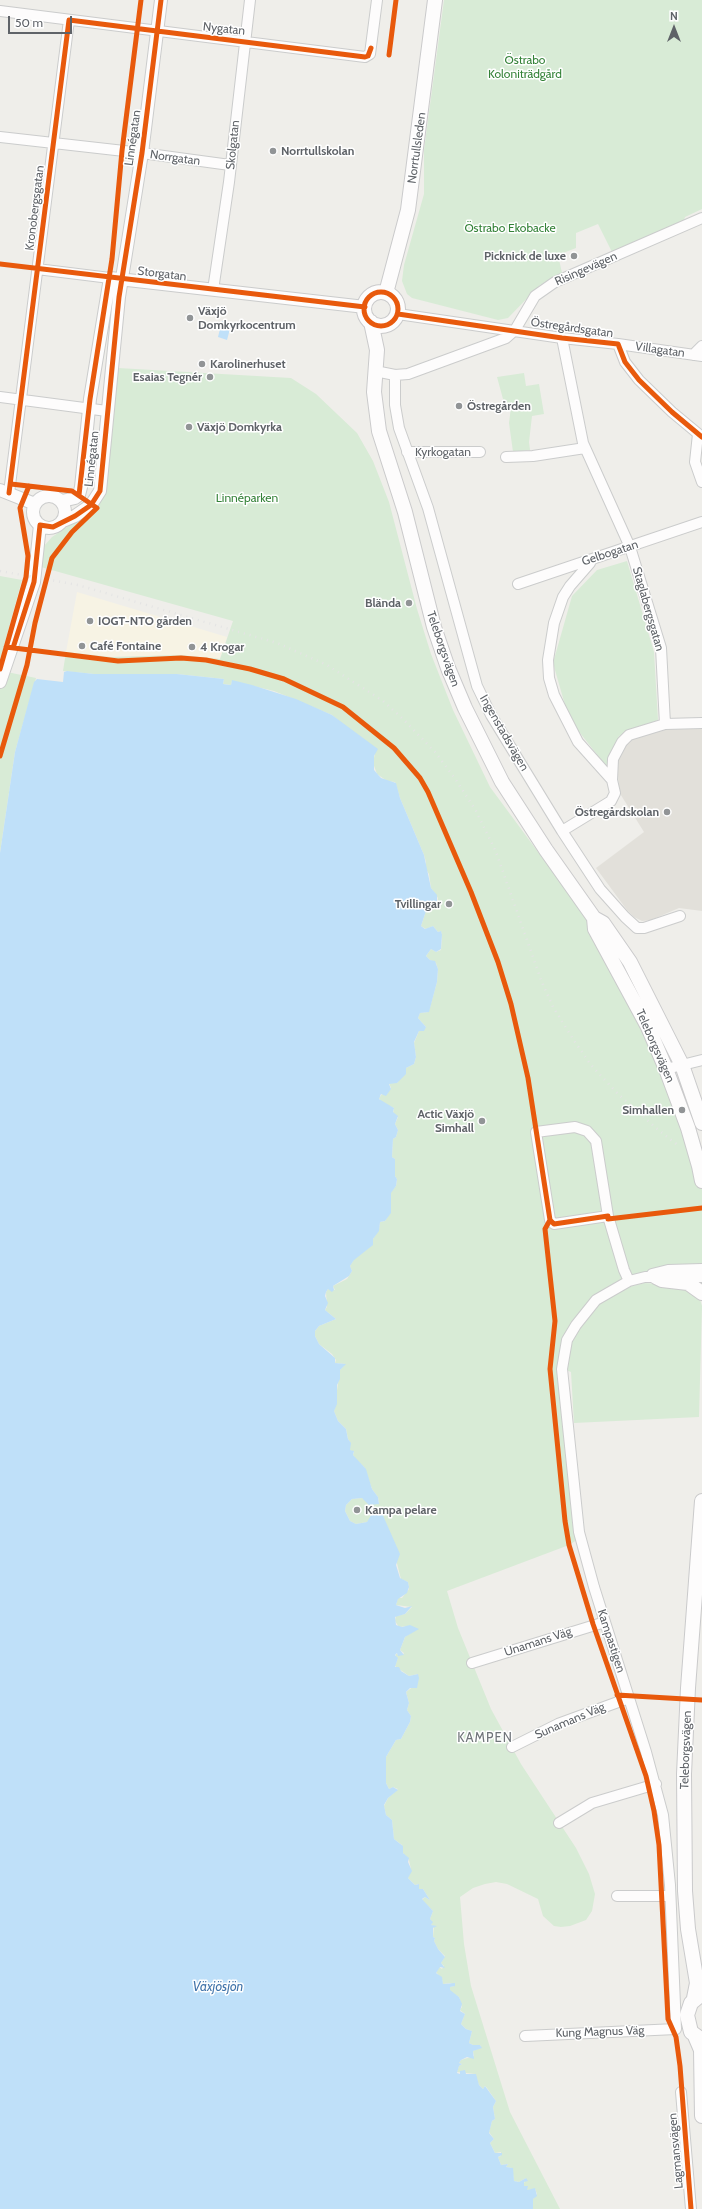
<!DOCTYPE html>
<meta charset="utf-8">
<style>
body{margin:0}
#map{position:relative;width:702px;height:2209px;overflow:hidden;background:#efeeea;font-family:Cabin,sans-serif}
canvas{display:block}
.north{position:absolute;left:654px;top:8px;width:40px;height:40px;-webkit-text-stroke:3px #fff;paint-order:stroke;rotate:0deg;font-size:11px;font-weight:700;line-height:16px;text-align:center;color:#5f6368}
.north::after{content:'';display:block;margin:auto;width:14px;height:18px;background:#5f6368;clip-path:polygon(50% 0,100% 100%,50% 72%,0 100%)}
.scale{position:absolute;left:8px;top:16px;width:64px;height:18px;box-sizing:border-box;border:2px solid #5f6368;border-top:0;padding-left:5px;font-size:12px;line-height:14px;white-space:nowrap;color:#5f6368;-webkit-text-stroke:3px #fff;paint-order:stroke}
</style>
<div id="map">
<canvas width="702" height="2209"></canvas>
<div class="north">N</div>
<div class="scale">50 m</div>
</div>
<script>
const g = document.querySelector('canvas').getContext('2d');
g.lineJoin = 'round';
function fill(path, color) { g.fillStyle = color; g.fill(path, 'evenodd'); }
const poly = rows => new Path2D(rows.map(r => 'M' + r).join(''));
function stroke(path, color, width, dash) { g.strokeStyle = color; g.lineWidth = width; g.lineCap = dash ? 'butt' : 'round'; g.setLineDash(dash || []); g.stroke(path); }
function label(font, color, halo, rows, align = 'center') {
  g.font = font + ' Cabin,sans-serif'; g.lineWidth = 3; g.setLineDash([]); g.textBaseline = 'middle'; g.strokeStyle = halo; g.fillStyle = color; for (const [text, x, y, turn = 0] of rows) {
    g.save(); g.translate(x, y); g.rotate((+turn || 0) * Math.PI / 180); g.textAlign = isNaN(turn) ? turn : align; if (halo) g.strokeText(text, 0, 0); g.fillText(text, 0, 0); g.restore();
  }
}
fill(poly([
 [77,592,227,637,220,659,180,655,111,657,66,652]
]), '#f7f3e4');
fill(poly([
 [702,728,702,911,679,908,651,920,642,921,634,917,627,910,596,868,644,832,619,792,617,761,624,745,635,736,664,729]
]), '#e2e0da');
fill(poly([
 [444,0,702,0,702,209,685,217,684,220,612,252,598,224,576,233,576,248,558,255,562,273,540,285,508,318,498,320,412,298,407,294,402,281,404,265,424,194,424,150],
 [118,368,291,378,316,394,357,433,373,461,389,502,417,609,431,654,453,710,490,787,595,929,648,1027,702,1181,702,1277,645,1277,596,1300,563,1355,580,1538,569,1545,447,1591,458,1628,491,1709,521,1764,576,1848,589,1874,595,1894,592,1911,586,1920,570,1926,561,1927,554,1926,543,1916,538,1899,507,1884,496,1882,485,1884,473,1888,460,1897,464,1944,471,1986,510,2112,560,2209,533,2209,533,2199,537,2194,535,2189,527,2190,523,2186,526,2178,519,2182,514,2181,512,2168,506,2167,508,2164,501,2165,498,2157,501,2156,501,2152,495,2153,490,2143,494,2139,489,2132,492,2121,495,2119,493,2107,496,2101,487,2088,485,2086,483,2089,479,2085,475,2074,457,2072,459,2066,462,2064,459,2063,461,2060,474,2056,473,2051,481,2047,480,2045,473,2045,469,2043,472,2031,466,2029,461,2024,465,2014,460,2010,462,2007,459,1997,450,1992,450,1987,454,1986,451,1983,443,1984,442,1979,436,1972,439,1967,442,1969,444,1966,441,1963,445,1956,438,1949,434,1941,435,1938,433,1937,434,1926,431,1925,432,1922,430,1919,433,1911,422,1900,425,1897,430,1900,423,1889,419,1889,419,1884,415,1885,408,1878,411,1869,409,1860,403,1853,402,1845,394,1839,392,1820,386,1815,384,1806,388,1798,398,1789,393,1787,389,1789,386,1783,386,1757,396,1740,401,1739,410,1722,411,1716,407,1710,409,1703,406,1692,418,1683,418,1674,409,1676,395,1666,398,1658,396,1658,396,1654,403,1655,404,1653,400,1650,405,1637,416,1629,408,1626,399,1627,395,1621,396,1616,405,1614,412,1607,396,1605,398,1598,402,1598,409,1589,408,1582,401,1579,389,1532,381,1511,367,1522,356,1524,350,1521,345,1511,346,1505,352,1499,362,1498,379,1504,378,1497,372,1489,364,1467,357,1461,353,1455,354,1452,350,1450,350,1442,348,1439,346,1429,338,1421,334,1411,340,1370,345,1364,335,1363,336,1360,332,1354,319,1344,315,1336,315,1331,319,1326,336,1319,325,1310,327,1307,326,1292,328,1289,335,1290,333,1286,347,1279,352,1271,350,1266,354,1259,372,1245,373,1239,379,1229,380,1222,385,1221,391,1211,391,1192,396,1186,397,1179,395,1176,395,1159,392,1157,393,1139,396,1137,398,1130,395,1124,398,1117,393,1113,394,1108,382,1103,379,1098,382,1094,386,1095,391,1088,389,1083,397,1083,406,1068,414,1064,416,1057,414,1043,419,1031,422,1031,426,1027,418,1018,420,1013,428,1012,430,1007,437,982,438,969,436,963,430,960,426,956,431,949,436,952,441,950,442,938,441,931,438,932,433,926,426,929,421,926,426,911,437,907,438,898,431,888,429,874,425,868,426,862,424,855,400,798,395,782,387,781,377,774,373,763,375,753,332,715,274,691,232,681,231,685,223,684,224,679,177,674,94,674,63,671,66,652,111,657,180,655,220,659,233,621,41,567,44,546,52,537,88,513,106,482],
 [524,373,526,386,539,384,544,414,532,416,529,442,530,450,513,452,509,423,511,407,503,399,497,377],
 [627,561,654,652,658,720,619,736,610,771,569,719,553,663,572,596,597,570],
 [0,576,22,580,0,660],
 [7,672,36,678,15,752,0,853,0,685],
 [644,1283,679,1285,699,1296,702,1306,699,1417,574,1423,571,1372,566,1370,571,1340,591,1311,606,1297,625,1288]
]), '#d8ebd6');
fill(poly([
 [222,321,231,325,227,340,218,337],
 [67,671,94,674,177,674,224,679,223,684,231,685,232,680,252,685,296,699,332,715,378,749,374,756,374,770,381,778,396,783,400,798,424,855,431,888,437,895,437,907,426,911,421,926,425,929,433,926,438,932,441,931,442,935,441,949,436,952,431,949,426,956,430,960,435,961,438,969,437,982,429,1012,420,1013,418,1018,426,1027,424,1031,419,1031,414,1042,416,1057,414,1064,406,1068,406,1074,397,1083,389,1084,391,1089,386,1096,381,1094,379,1099,394,1108,393,1112,398,1116,395,1124,398,1130,396,1137,393,1139,392,1157,395,1159,395,1176,397,1179,396,1186,391,1193,391,1213,385,1221,380,1222,379,1231,373,1239,373,1245,354,1260,350,1266,352,1271,349,1276,333,1286,334,1290,332,1292,328,1289,326,1292,325,1296,328,1303,325,1310,336,1319,319,1326,315,1331,315,1336,319,1344,335,1358,335,1363,346,1364,340,1370,340,1379,337,1385,337,1404,334,1411,338,1421,346,1429,348,1439,351,1443,350,1450,354,1451,353,1455,366,1469,372,1489,378,1497,379,1504,369,1505,362,1498,352,1499,346,1505,345,1511,350,1521,356,1524,367,1522,373,1512,381,1511,400,1554,396,1565,400,1578,408,1582,409,1587,407,1593,398,1599,396,1605,405,1608,412,1606,405,1614,395,1617,396,1625,402,1627,410,1625,419,1629,405,1637,400,1650,404,1655,398,1656,397,1653,395,1655,398,1658,395,1667,399,1667,401,1671,409,1676,418,1674,419,1678,417,1688,410,1688,406,1692,409,1703,407,1710,411,1716,410,1722,401,1739,396,1740,386,1757,386,1783,389,1789,393,1787,398,1790,388,1798,384,1805,386,1815,392,1820,394,1839,403,1846,403,1853,409,1858,408,1862,412,1871,408,1878,415,1885,419,1884,419,1889,423,1889,430,1900,425,1897,422,1899,433,1911,430,1919,433,1922,431,1925,437,1926,433,1928,433,1937,435,1938,434,1941,438,1949,445,1957,441,1963,445,1968,440,1967,436,1973,442,1977,443,1984,455,1983,455,1986,450,1987,450,1990,459,1997,462,2004,460,2011,465,2014,461,2024,466,2029,472,2031,469,2043,473,2045,480,2045,482,2048,473,2051,474,2059,467,2057,461,2060,459,2063,462,2064,459,2066,457,2073,460,2074,460,2071,465,2070,466,2074,476,2074,479,2085,483,2089,485,2086,496,2101,493,2107,495,2119,492,2121,489,2133,494,2139,490,2143,495,2153,502,2153,502,2155,498,2157,501,2165,508,2164,506,2167,513,2168,514,2181,519,2182,526,2178,528,2181,524,2182,524,2186,528,2186,527,2190,535,2188,537,2196,533,2199,533,2209,0,2209,0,853,15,752,34,682,37,679,63,682,64,672]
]), '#bfe0f9');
const minor = poly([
 [0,11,365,57,370,54,377,0],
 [0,137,142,153,230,165],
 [37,269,110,278],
 [213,290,229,182,250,0],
 [398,314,562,338,618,344,625,362,639,380,672,412,702,437],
 [562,338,583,443,630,547,661,648,665,724,629,735,622,742,613,759,612,780,615,793,611,801,562,831],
 [618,344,702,356],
 [693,355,702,346],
 [375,371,395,375,408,374,506,338,515,330,535,296,555,282,702,218],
 [395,375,395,405,399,428,428,508,477,686,491,715,562,831,600,889,625,917,637,928,644,928,680,916],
 [0,397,107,411],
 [698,434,695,462,702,482],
 [407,452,480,452],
 [506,457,533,456,585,448],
 [9,493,69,20],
 [589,560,590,563,570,586,563,597,554,623,548,660,549,678,554,695,578,742,612,780],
 [518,584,702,522],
 [665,724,702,723],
 [666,1069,702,1060],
 [608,1216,596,1141,587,1131,575,1127,536,1132,550,1220,554,1224,608,1216,624,1270,629,1281],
 [652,1274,668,1270,702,1269],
 [679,1277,702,1277],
 [472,1663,605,1622],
 [512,1747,558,1724,629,1698],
 [559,1823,592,1803,656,1784],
 [617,1896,670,1896],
 [525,2036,676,2029,670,1885,663,1815,646,1752,594,1587,579,1532,562,1369,567,1340,576,1325,596,1300,629,1281,645,1277,661,1277],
 [681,2092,691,2209]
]);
const tertiary = poly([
 [0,490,35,504],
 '33 512a16 16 0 1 1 32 0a16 16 0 1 1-32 0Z',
 [62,501,75,498,79,495,81,487,90,399,110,278,365,307],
 [63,521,75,516,91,505,100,491,119,297,142,153,161,0],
 [0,682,34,582,40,525]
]);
const secondary = poly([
 '364 309a17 17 0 1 1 34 0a17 17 0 1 1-34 0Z',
 [386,293,408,210,435,0],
 [371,322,377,350,374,392,379,431,405,512,434,627,448,668,465,708,502,782,546,850,594,918,603,923,630,962,682,1065,702,1123],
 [594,918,595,929,648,1027,666,1069,688,1128,699,1166,702,1181],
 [656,1277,662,1280,688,1283,702,1293],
 [702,1994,691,2003,687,2015,691,2032,702,2040],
 [694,1998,697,1983,688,1929,685,1891,684,1774,688,1688,702,1501],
 [695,2036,701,2050,702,2116]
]);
stroke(minor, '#cbcccc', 12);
stroke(tertiary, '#cbcccc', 14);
stroke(secondary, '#cacacb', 16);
stroke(minor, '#fdfcfc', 10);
stroke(tertiary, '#fdfcfc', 12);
stroke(secondary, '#fdfcfc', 14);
stroke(poly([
 [0,571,78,585,277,643,327,665,383,701,402,718,435,752,456,780,476,811,496,852,541,980,553,1007,575,1042,591,1065,618,1094,656,1128,680,1147]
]), '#e4e4e4', 2.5, [1, 5]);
stroke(poly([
 [389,55,396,0],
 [0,264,365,307],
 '364 309a17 17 0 1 1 34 0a17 17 0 1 1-34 0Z',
 [398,314,562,338,618,344,625,362,639,380,672,412,702,437],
 [9,493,69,20,365,57,368,56,371,48],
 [79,495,90,399,112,259,122,151,141,0],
 [6,647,118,661,181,658,206,660,250,669,284,679,343,707,394,748,420,778,428,792,471,892,498,962,511,1004,528,1078,550,1220],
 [13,648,34,582,40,525,53,527,75,516,91,505,100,491,119,297,142,153,161,0],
 [0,669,26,577,28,556,20,508,29,486],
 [0,756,27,665,35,623,52,558,72,532,97,508,72,491,11,484],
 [550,1220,545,1229,555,1321,550,1369,565,1521,569,1545,593,1624,646,1776,654,1811,659,1845,668,2019,676,2037,680,2066,691,2209],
 [550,1220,554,1224,608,1216,608,1219,702,1208],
 [617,1695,702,1700]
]), '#e8590c', 5);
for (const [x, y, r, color] of [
 [273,151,4,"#919496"],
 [574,256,4,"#919496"],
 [190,318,4,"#919496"],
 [202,364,4,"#919496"],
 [210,377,4,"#919496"],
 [459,406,4,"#919496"],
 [189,427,4,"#919496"],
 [409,603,4,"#919496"],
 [90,621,4,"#919496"],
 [82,646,4,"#919496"],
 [192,647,4,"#919496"],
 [667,812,4,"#919496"],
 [449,904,4,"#919496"],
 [682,1110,4,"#919496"],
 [482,1121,4,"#919496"],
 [357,1510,4,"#919496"]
]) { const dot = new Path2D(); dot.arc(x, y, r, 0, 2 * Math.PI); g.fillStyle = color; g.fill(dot); stroke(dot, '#fff', 1.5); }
label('12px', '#5f6368', '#fff', [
 ["Nygatan",224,29,6],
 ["Linnégatan",133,138,-82],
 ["Skolgatan",233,145,-84],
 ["Norrtullsleden",417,148,-82],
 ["Norrgatan",175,158,8],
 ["Kronobergsgatan",35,208,-83],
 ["Risingevägen",586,269,-24],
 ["Storgatan",162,274,7],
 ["Östregårdsgatan",572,328,8],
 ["Villagatan",660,350,8],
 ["Kyrkogatan",443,452],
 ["Linnégatan",92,459,-84],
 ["Gelbogatan",610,553,-18],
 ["Staglabergsgatan",648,609,74],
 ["Teleborgsvägen",443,649,71],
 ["Ingenstadsvägen",504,733,60],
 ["Teleborgsvägen",655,1046,66],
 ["Kampastigen",611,1641,72],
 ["Unamans Väg",538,1642,-18],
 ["Sunamans Väg",570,1721,-23],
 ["Teleborgsvägen",686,1750,-88],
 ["Kung Magnus Väg",600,2032,-2],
 ["Lagmansvägen",676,2151,-95]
]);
label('12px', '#348238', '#fff', [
 ["Östrabo",525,60],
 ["Koloniträdgård",525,74],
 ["Östrabo Ekobacke",510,228],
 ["Linnéparken",247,498]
]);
label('bold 12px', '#5f6368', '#fff', [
 ["Norrtullskolan",281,151],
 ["Picknick de luxe",566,256,"right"],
 ["Växjö",198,311],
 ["Domkyrkocentrum",198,325],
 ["Karolinerhuset",210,364],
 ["Esaias Tegnér",202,377,"right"],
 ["Östregården",467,406],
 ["Växjö Domkyrka",197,427],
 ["Blända",401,603,"right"],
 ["IOGT-NTO gården",98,621],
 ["Café Fontaine",90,646],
 ["4 Krogar",200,647],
 ["Östregårdskolan",659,812,"right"],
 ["Tvillingar",441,904,"right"],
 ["Simhallen",674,1110,"right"],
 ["Actic Växjö",474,1114,"right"],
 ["Simhall",474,1128,"right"],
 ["Kampa pelare",365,1510]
], 'left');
g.letterSpacing = '1px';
label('13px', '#70757a', '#fff', [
 ["KAMPEN",485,1738]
]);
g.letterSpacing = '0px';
label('italic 13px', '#4174aa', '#fff', [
 ["Växjösjön",218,1987]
]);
</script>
